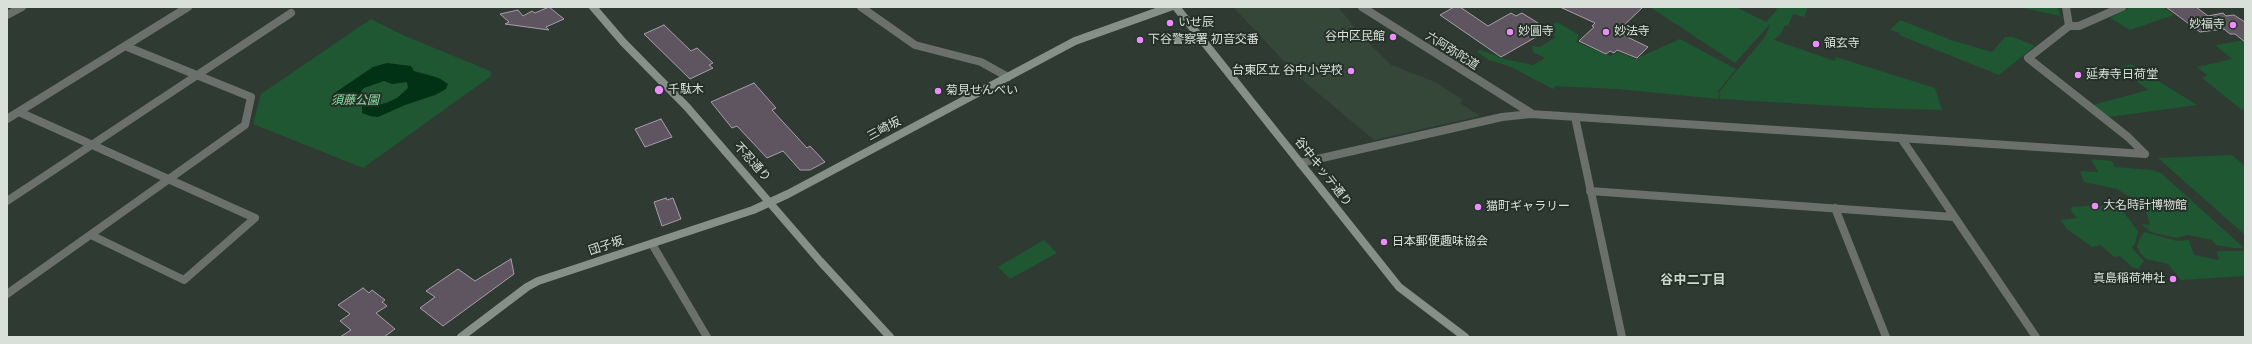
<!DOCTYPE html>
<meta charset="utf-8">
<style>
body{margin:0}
#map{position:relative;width:2252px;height:344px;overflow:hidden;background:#2f3b32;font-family:"Noto Serif",serif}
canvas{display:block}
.frame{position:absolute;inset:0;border:8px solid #d9e0da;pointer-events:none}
</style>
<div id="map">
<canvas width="2252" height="344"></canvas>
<div class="frame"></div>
</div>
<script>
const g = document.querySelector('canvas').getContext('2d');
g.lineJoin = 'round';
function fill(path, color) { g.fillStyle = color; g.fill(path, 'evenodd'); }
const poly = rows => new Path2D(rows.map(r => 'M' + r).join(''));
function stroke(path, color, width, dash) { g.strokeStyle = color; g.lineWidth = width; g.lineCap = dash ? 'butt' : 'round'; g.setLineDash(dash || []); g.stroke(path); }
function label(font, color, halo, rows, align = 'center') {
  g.font = font + ' "Noto Serif","Noto Sans JP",serif'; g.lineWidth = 4; g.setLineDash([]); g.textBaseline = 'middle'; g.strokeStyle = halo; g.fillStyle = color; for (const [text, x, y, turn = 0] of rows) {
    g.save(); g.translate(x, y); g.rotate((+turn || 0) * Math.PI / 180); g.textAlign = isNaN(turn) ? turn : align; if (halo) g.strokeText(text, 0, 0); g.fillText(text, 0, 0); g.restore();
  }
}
fill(poly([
 [1233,7,1338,7,1362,36,1391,65,1435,82,1463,100,1460,103,1480,116,1374,140,1300,78]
]), '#354739');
fill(poly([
 [1650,7,1736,7,1766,22,1776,11,1777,7,1808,7,1804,17,1793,14,1788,26,1785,25,1781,34,1774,40,1835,61,1836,57,1935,88,1942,110,1872,108,1720,99,1719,92,1765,37,1770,24,1735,63],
 [2019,7,2058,7,2060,16],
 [2131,7,2163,7,2174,15,2130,30,2110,18],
 [371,19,405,36,490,71,491,76,363,168,253,124,261,94],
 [1900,20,1951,40,1992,52,2005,37,2013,37,2035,46,1999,75,1899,35,1900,33,1890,30],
 [1557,22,1579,35,1576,42,1610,56,1618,52,1635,59,1680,39,1736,69,1718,91,1719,99,1617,89,1555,86,1553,89,1511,67,1489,60,1476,51,1481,50,1504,59,1533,65,1545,58,1533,52,1532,46,1540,47,1556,37,1545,29],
 [2245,40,2245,109,2242,110,2202,78,2207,75,2197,67,2232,59,2215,45],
 [2131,64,2197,105,2109,117,2093,105,2148,90,2119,68],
 [2232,155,2245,166,2245,235,2158,158],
 [2091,159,2112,161,2115,167,2152,170,2161,173,2244,248,2233,248,2216,245,2212,240,2188,235,2176,238,2151,232,2141,224,2150,225,2145,209,2149,208,2140,199,2128,196,2117,189,2084,182,2080,171,2098,172],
 [2097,205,2122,210,2138,231,2135,244,2132,248,2144,261,2138,269,2132,267,2120,256,2114,257,2101,245,2092,247,2067,229,2060,220,2077,218,2071,211,2072,207],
 [2145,232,2177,241,2189,240,2194,255,2219,260,2217,251,2244,251,2245,276,2181,280,2168,264,2146,259,2140,253,2137,246,2141,236],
 [1044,240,1057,253,1010,279,998,267]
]), '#1e5731');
fill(poly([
 [387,63,411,66,414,71,439,78,448,84,446,89,435,95,405,105,378,117,370,116,362,113,362,107,360,103,339,99,333,94,373,67],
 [384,81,392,84,407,82,408,88,397,98,386,103,377,105,372,103,370,98,361,91,364,88]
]), '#013215');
const building = poly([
 [549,7,564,19,546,27,549,30,505,24,509,22,500,14,518,10,523,16,532,11,535,13,549,7],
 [1454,7,1460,7,1488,26,1511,13,1516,16,1522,13,1546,28,1540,32,1543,33,1501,57,1440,15,1454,7],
 [1560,7,1643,7,1617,32,1648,47,1637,58,1617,50,1614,53,1610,51,1606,54,1579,41,1594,27,1592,26,1595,23,1560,7],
 [2166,7,2196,7,2208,16,2223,13,2226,16,2234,15,2245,22,2245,42,2235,34,2230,34,2224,29,2200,32,2166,7],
 [664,25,691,51,697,48,713,63,709,65,713,68,690,79,644,34,664,25],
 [754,83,776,108,772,110,807,148,810,146,825,162,810,170,800,170,783,151,767,158,737,126,732,128,711,102,754,83],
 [661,119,672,137,645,147,635,129,661,119],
 [666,198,667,200,673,198,681,219,662,226,654,202,666,198],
 [511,259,514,274,443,326,420,308,435,297,426,291,458,269,475,281,511,259],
 [363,288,369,293,372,290,385,300,382,302,387,306,376,313,395,329,384,337,340,337,351,330,340,321,350,314,338,305,363,288]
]);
fill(building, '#5f5561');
stroke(building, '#a89daa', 1);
stroke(poly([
 [861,7,915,45,981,62,1008,77],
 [1362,7,1531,113],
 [2066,7,2069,26,2028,58,2128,137,2145,154],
 [7,15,22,7],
 [2069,26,2079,26,2122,7],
 [19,112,255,218,184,280,91,235],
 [1575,117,1622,337],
 [7,119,188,7],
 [1901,138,2036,337],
 [1300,163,1502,117,1531,114,2145,154],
 [1590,191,1954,217],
 [7,201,291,13],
 [1835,208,1886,337],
 [652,244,707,337],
 [7,294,245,125,251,97,125,46]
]), '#6b706c', 8);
stroke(poly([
 [593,7,623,42,687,107,820,261,890,337],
 [1176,7,1399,287,1465,337],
 [461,337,527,287,538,281,753,210,788,194,1075,41,1170,7]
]), '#879088', 8);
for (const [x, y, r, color] of [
 [1170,23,4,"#eb8dfc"],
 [2233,25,4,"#eb8dfc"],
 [1510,32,4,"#eb8dfc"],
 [1606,32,4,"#eb8dfc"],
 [1393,37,4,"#eb8dfc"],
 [1140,40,4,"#eb8dfc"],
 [1816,44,4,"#eb8dfc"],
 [1351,71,4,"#eb8dfc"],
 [2078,75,4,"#eb8dfc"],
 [659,90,5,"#eb8dfc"],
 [938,91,4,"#eb8dfc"],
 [2095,206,4,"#eb8dfc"],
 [1478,207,4,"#eb8dfc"],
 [1384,242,4,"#eb8dfc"],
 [2173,279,4,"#eb8dfc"]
]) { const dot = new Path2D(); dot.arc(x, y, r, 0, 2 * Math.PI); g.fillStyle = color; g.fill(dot); stroke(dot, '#253128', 1.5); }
label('12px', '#d9e0da', '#253128', [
 ["いせ辰",1178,23],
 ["妙福寺",2225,25,"right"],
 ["妙圓寺",1518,32],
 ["妙法寺",1614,32],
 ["谷中区民館",1385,37,"right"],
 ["下谷警察署 初音交番",1148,40],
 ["領玄寺",1824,44],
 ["台東区立 谷中小学校",1343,71,"right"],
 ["延寿寺日荷堂",2086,75],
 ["千駄木",668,90],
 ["菊見せんべい",946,91],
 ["大名時計博物館",2103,206],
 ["猫町ギャラリー",1486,207],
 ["日本郵便趣味協会",1392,242],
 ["真島稲荷神社",2165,279,"right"]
], 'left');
label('12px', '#d9e0da', '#253128', [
 ["六阿弥陀道",1452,51,32],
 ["三崎坂",884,129,-28],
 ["不忍通り",752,162,48],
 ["谷中キッテ通り",1323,172,52],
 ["団子坂",606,246,-18]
]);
label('italic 12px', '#8ce1a3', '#253128', [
 ["須藤公園",355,101]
]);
label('bold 13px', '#cbd9ce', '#253128', [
 ["谷中二丁目",1693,280]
]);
</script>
